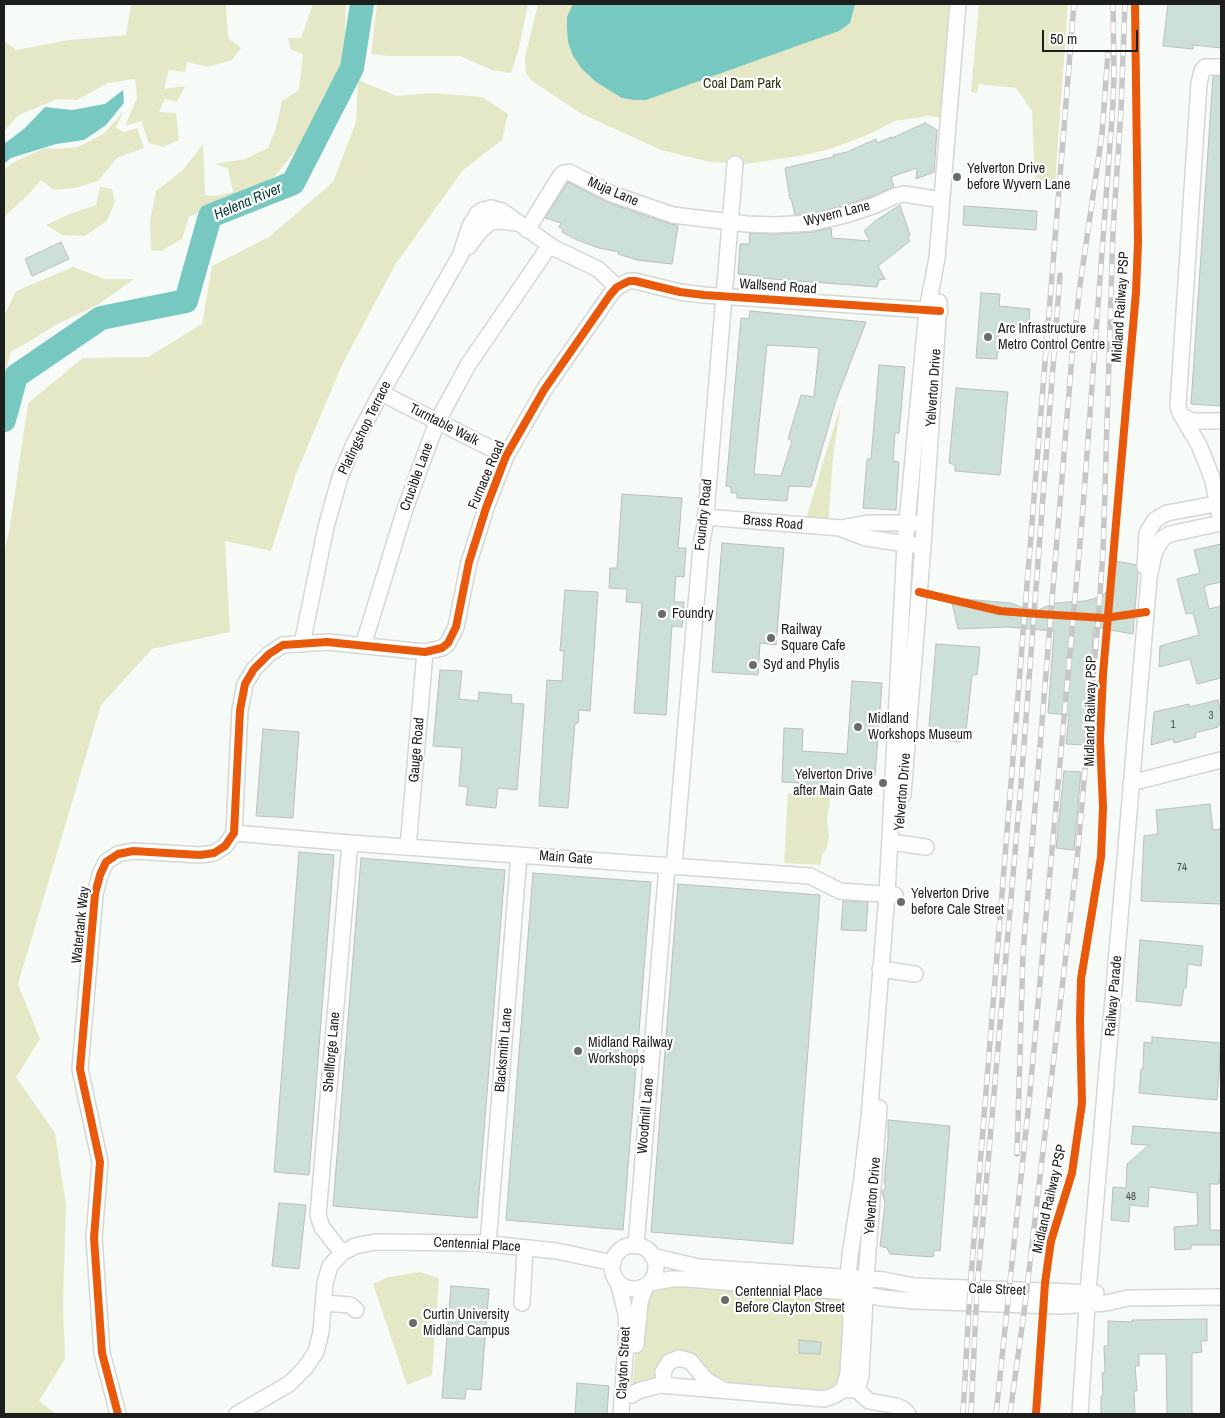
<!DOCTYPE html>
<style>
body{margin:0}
#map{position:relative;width:1225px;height:1418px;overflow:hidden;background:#f7fbf7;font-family:"Archivo Narrow",sans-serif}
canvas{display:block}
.frame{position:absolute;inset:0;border:5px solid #1c1f1c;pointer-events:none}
.scale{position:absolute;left:1042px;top:30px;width:96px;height:22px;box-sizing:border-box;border:2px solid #1c1f1c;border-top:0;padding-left:6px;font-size:15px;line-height:18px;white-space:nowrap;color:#1c1f1c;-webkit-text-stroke:4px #fff;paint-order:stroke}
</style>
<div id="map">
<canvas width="1225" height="1418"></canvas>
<div class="frame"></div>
<div class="scale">50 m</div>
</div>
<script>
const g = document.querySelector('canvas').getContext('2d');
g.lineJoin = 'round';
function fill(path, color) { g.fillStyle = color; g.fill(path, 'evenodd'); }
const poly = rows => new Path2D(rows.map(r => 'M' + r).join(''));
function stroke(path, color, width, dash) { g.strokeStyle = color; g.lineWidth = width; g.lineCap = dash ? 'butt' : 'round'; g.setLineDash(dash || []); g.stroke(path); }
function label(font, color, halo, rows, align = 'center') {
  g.font = font + ' "Archivo Narrow",sans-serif'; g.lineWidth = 4.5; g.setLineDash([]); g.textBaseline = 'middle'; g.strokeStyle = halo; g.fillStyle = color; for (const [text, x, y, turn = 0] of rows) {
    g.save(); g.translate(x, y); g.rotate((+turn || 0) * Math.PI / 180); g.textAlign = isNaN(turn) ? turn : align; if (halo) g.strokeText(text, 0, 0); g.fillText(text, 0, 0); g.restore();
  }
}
fill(poly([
 [131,4,226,4,228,38,241,48,232,60,208,67,187,62,185,72,169,70,164,89,185,86,177,102,165,99,159,112,176,113,179,140,163,147,149,143,141,121,125,126,137,98,135,79,108,83,77,100,57,99,19,115,4,131,4,41,16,50,69,40,126,35],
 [313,4,346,4,345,35,339,73,321,100,316,126,271,181,251,190,235,201,208,208,189,217,182,239,161,251,151,250,150,221,156,191,183,170,203,144,205,195,216,196,233,192,228,168,215,164,245,159,268,148,276,128,282,101,299,90,303,54,291,50,288,38,301,38],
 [377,4,528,4,519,48,511,73,492,70,460,56,389,56,371,54],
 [538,4,958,4,949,119,928,116,895,121,870,134,830,149,800,156,744,164,710,162,661,150,580,113,531,80,526,73,525,57],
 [979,4,1068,4,1055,185,1035,183,1032,111,1016,88,979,84,977,93,971,92],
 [358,80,397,96,434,93,482,97,508,114,502,140,463,170,395,265,342,365,296,474,271,551,225,541,230,632,152,649,101,705,18,984,40,1039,16,1077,55,1133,66,1205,63,1304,65,1359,39,1401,56,1414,4,1414,4,554,10,526,28,403,83,358,148,357,202,324,212,266,269,237,333,182,356,122],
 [123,112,116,128,124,132,137,128,144,148,117,158,98,181,75,188,54,190,41,180,30,193,4,217,4,169,14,162,45,148,56,149,78,147,103,134],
 [100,187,112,189,115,202,107,221,85,236,62,235,46,225,72,213,96,205],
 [73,267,105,279,134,279,99,304,58,324,11,352,4,378,4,316,16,291],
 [841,404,833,457,828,527,804,525],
 [788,793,829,795,830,802,827,819,829,837,827,848,822,855,821,865,784,863],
 [420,1272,439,1278,432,1375,407,1385,373,1284,388,1277],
 [649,1283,849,1292,839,1393,723,1390,685,1358,663,1377,632,1395,638,1317]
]), '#e4e8c6');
fill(poly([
 [573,4,855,4,850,23,839,31,646,100,634,100,622,98,596,82,582,69,573,56,568,42,567,29,567,17],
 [123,90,124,103,106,125,84,140,56,144,11,158,4,164,4,144,25,128,45,107,72,110,105,104]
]), '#78c8c2');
stroke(poly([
 [4,420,16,376,101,318,186,301,210,216,293,183,352,68,362,4]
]), '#78c8c2', 24);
const building = poly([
 [1168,4,1221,4,1221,48,1193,45,1193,49,1163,46,1168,4],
 [1213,76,1221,76,1221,406,1191,404,1213,76],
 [925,123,937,130,934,172,916,179,917,168,891,177,894,187,870,197,843,206,810,214,795,215,791,198,790,199,785,168,833,157,833,155,847,152,876,139,877,143,892,137,892,138,925,123],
 [568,182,609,203,670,224,678,225,672,264,637,260,618,254,619,252,599,248,577,240,562,232,563,229,559,227,561,223,545,218,568,182],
 [900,205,910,235,908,237,910,241,878,266,885,279,879,280,877,287,760,278,760,276,738,274,740,244,749,244,750,233,776,234,812,232,831,228,832,238,870,241,864,231,875,221,900,205],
 [964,206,1037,211,1036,230,963,225,964,206],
 [61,242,69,259,32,276,25,259,61,242],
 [981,293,1000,294,999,306,1030,309,1028,332,999,329,997,359,976,358,981,293],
 [750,311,866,322,836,400,811,487,789,486,787,501,737,498,737,493,731,493,731,487,726,486,741,318,749,319,750,311],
 [767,345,819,348,814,397,801,395,788,439,792,441,781,476,754,474,767,345],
 [879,365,905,367,899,433,895,433,893,461,899,462,896,510,863,508,867,459,871,459,879,365],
 [956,388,1008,392,1000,475,955,471,955,465,949,463,956,388],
 [622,494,682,498,678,548,686,548,684,577,676,576,674,602,684,602,682,627,672,626,666,715,634,713,642,603,626,602,627,589,609,588,610,568,617,568,622,494],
 [722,543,784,548,776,645,760,643,758,675,712,672,722,543],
 [1221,544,1221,582,1204,586,1209,609,1221,606,1221,678,1197,684,1190,659,1159,667,1160,646,1199,635,1193,613,1186,614,1177,579,1200,573,1194,550,1221,544],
 [1115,561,1132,564,1136,565,1138,573,1133,634,1094,627,1084,745,1066,744,1069,715,1048,713,1054,631,1008,627,958,629,951,598,1011,603,1023,608,1038,610,1055,603,1085,601,1101,597,1113,585,1115,561],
 [565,590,598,592,590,711,579,710,578,723,575,723,568,808,539,806,547,680,562,681,564,651,560,651,565,590],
 [936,644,980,647,977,675,972,675,966,731,962,732,960,742,928,738,936,644],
 [440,670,462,671,459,699,478,701,479,692,512,695,511,703,524,704,517,790,498,788,496,808,466,805,468,787,459,786,462,748,433,746,440,670],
 [852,681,882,683,875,776,829,772,828,795,801,794,801,783,782,782,784,728,803,729,802,751,847,754,852,681],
 [1218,700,1221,714,1221,724,1218,725,1218,727,1195,733,1196,737,1174,743,1173,739,1151,745,1154,712,1189,704,1189,707,1218,700],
 [263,729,299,732,293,818,256,816,263,729],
 [1064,771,1081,772,1074,850,1056,848,1064,771],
 [1210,804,1213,830,1221,829,1221,904,1141,901,1144,836,1158,834,1156,810,1210,804],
 [299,852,334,855,309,1175,274,1172,299,852],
 [361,858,505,870,477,1218,333,1206,361,858],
 [533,873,651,882,623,1230,506,1220,533,873],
 [678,884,820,895,793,1244,651,1232,678,884],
 [843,901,868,902,866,931,841,930,843,901],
 [1140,940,1203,946,1201,966,1188,964,1186,988,1184,988,1181,1006,1136,1001,1140,940],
 [1152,1037,1221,1043,1217,1100,1139,1093,1141,1069,1143,1069,1144,1042,1152,1043,1152,1037],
 [888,1120,950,1126,940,1251,934,1250,933,1257,890,1254,887,1248,880,1246,885,1203,882,1191,886,1188,884,1182,888,1140,888,1120],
 [1133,1126,1221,1133,1221,1164,1219,1184,1210,1184,1210,1230,1221,1230,1221,1245,1191,1245,1191,1249,1175,1250,1174,1227,1198,1225,1197,1193,1149,1187,1148,1207,1130,1205,1129,1222,1111,1220,1113,1187,1126,1188,1127,1164,1149,1145,1131,1144,1133,1126],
 [279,1203,306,1205,299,1269,272,1266,279,1203],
 [451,1286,489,1289,481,1390,466,1389,465,1399,442,1398,451,1286],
 [1207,1319,1207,1341,1201,1341,1202,1352,1192,1353,1192,1414,1167,1414,1166,1354,1139,1354,1139,1366,1135,1366,1137,1391,1134,1391,1135,1414,1101,1414,1101,1396,1103,1395,1102,1373,1105,1372,1104,1346,1108,1346,1108,1321,1132,1322,1132,1320,1207,1319],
 [799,1340,821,1342,820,1354,799,1353,799,1340],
 [577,1383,609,1386,607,1414,575,1414,577,1383]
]);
fill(building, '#cde0d8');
stroke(building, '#babebc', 1);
const minor = poly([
 [1221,67,1205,67,1202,71,1199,83,1178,405,1180,413,1199,445,1207,465,1213,481,1221,521],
 [527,230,561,175,564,173,569,172,612,194,673,215,747,224,775,225,811,223,846,215,873,206,895,196,904,194,942,200],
 [468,247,481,230,491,222,499,221,517,223],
 [381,393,506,456],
 [1184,417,1192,421,1221,421],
 [705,517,841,528,868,523,915,523],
 [842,529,866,538,914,545],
 [1145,567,1147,533,1155,520,1167,513,1221,503],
 [302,644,326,527,340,477,354,444,381,393,460,256,470,226,478,213,483,210,491,208,502,211,554,248,598,269,617,287],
 [363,646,405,509,437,422,468,365,550,245],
 [1131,783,1221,760],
 [903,795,923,546,939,302],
 [234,833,350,843,810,876,840,891,895,895],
 [891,842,926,847],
 [408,847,425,652],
 [674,867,701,546,705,525,735,164],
 [880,969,915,974],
 [488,1244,519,855],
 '612 1267a22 22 0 1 1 44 0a22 22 0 1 1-44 0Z',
 [636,1246,667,866],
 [342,1253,322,1227,318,1215,350,843],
 [652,1256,699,1267,884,1280,914,1286,1096,1293],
 [618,1282,626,1314,627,1329,621,1414],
 [649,1283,672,1279,687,1279,849,1292,883,1298,915,1301,1025,1305,1061,1306,1106,1303,1128,1298,1221,1297],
 [324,1303,350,1305,356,1310],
 [522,1303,525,1248],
 [636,1345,640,1302,646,1285],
 [669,1386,664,1382,663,1372,669,1362,679,1358,690,1361,706,1380,722,1389],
 [843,1390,848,1374,851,1323,848,1277,850,1255,861,1185,869,1118,887,894,905,544,927,310,937,258,958,4],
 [857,1390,861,1376,866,1279,879,1108],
 [632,1395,638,1391,660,1385,824,1399,835,1395,843,1390,857,1390,869,1401,896,1406,903,1409,908,1414],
 [118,1414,102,1353,94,1238,100,1162,80,1069,95,894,100,875,106,862,118,854,133,851,200,855,214,853,225,846,234,833,240,710,245,684,254,669,269,654,283,645,327,642,425,652,442,648,448,643,456,627,469,562,486,508,506,456,544,390,610,295,617,287,629,281,635,281,680,292,704,295,940,311],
 [237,1414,289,1384,305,1368,316,1352,321,1332,325,1283,330,1266,342,1253,355,1246,375,1242,479,1243,557,1251,613,1263],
 [1080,1414,1088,1292,1149,578,1154,554,1157,547,1163,538,1170,534,1221,523]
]);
stroke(minor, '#d4d7d4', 18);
stroke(minor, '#fefefe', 15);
const rail = poly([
 [1017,1154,1023,954,1072,356,1080,285,1102,134,1108,53],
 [963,1414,970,1289,1074,4],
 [971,1414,977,1289,1021,784,1060,275],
 [996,1414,1030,1092,1082,521,1113,104,1114,76,1113,4],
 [1010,1414,1025,1305,1077,860,1098,622,1103,552,1113,231,1121,110,1125,4]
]);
stroke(rail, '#c7c7c7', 5.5);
stroke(rail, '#fff', 4, [11]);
stroke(poly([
 [919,592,1000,611,1039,614,1105,618,1146,612],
 [118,1414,102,1353,94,1238,100,1162,80,1069,95,894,100,875,106,862,118,854,133,851,200,855,214,853,225,846,234,833,240,710,245,684,254,669,269,654,283,645,327,642,425,652,442,648,448,643,456,627,469,562,486,508,506,456,544,390,610,295,617,287,629,281,635,281,680,292,704,295,940,311],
 [1036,1414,1045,1283,1051,1241,1072,1173,1082,1103,1080,1021,1081,979,1101,857,1103,807,1100,739,1103,674,1136,292,1138,242,1135,4]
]), '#e8590c', 8);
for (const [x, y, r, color] of [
 [957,177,5,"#696c69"],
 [988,337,5,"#696c69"],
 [662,614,5,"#696c69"],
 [771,638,5,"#696c69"],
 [753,665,5,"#696c69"],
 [858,727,5,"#696c69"],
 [883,783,5,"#696c69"],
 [901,902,5,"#696c69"],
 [578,1051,5,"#696c69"],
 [725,1300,5,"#696c69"],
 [413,1323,5,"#696c69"]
]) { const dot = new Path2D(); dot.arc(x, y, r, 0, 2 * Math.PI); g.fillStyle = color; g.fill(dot); stroke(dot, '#fff', 2); }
label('11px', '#484f4b', null, [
 ["3",1211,716],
 ["1",1173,725],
 ["74",1182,868],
 ["48",1131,1197]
]);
label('14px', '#2d2f0d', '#fff', [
 ["Coal Dam Park",742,84]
]);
label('14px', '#1c1f1c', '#fff', [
 ["Yelverton Drive",967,169],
 ["before Wyvern Lane",967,185],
 ["Arc Infrastructure",998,329],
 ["Metro Control Centre",998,345],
 ["Foundry",672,614],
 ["Railway",781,630],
 ["Square Cafe",781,646],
 ["Syd and Phylis",763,665],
 ["Midland",868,719],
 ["Workshops Museum",868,735],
 ["Yelverton Drive",873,775,"right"],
 ["after Main Gate",873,791,"right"],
 ["Yelverton Drive",911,894],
 ["before Cale Street",911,910],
 ["Midland Railway",588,1043],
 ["Workshops",588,1059],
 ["Centennial Place",735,1292],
 ["Before Clayton Street",735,1308],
 ["Curtin University",423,1315],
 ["Midland Campus",423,1331]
], 'left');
label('14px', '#1c1f1c', '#fff', [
 ["Muja Lane",613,192,23],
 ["Wyvern Lane",837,214,-14],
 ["Wallsend Road",778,287,4],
 ["Midland Railway PSP",1121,307,-86],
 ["Yelverton Drive",934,388,-86],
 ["Turntable Walk",444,425,27],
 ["Platingshop Terrace",365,428,-64],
 ["Furnace Road",487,475,-67],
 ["Crucible Lane",417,477,-70],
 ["Foundry Road",704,515,-84],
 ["Brass Road",773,523,5],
 ["Midland Railway PSP",1091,711,-89],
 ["Gauge Road",417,750,-85],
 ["Yelverton Drive",903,792,-85],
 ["Main Gate",566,858,4],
 ["Watertank Way",81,925,-84],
 ["Railway Parade",1114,996,-85],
 ["Blacksmith Lane",504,1050,-85],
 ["Shellforge Lane",332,1052,-85],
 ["Woodmill Lane",646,1116,-85],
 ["Yelverton Drive",873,1196,-85],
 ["Midland Railway PSP",1050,1199,-77],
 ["Centennial Place",477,1245,3],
 ["Cale Street",997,1290,2],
 ["Clayton Street",624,1363,-87]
]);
label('italic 15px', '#0c403d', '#fff', [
 ["Helena River",248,202,-23]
]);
</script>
